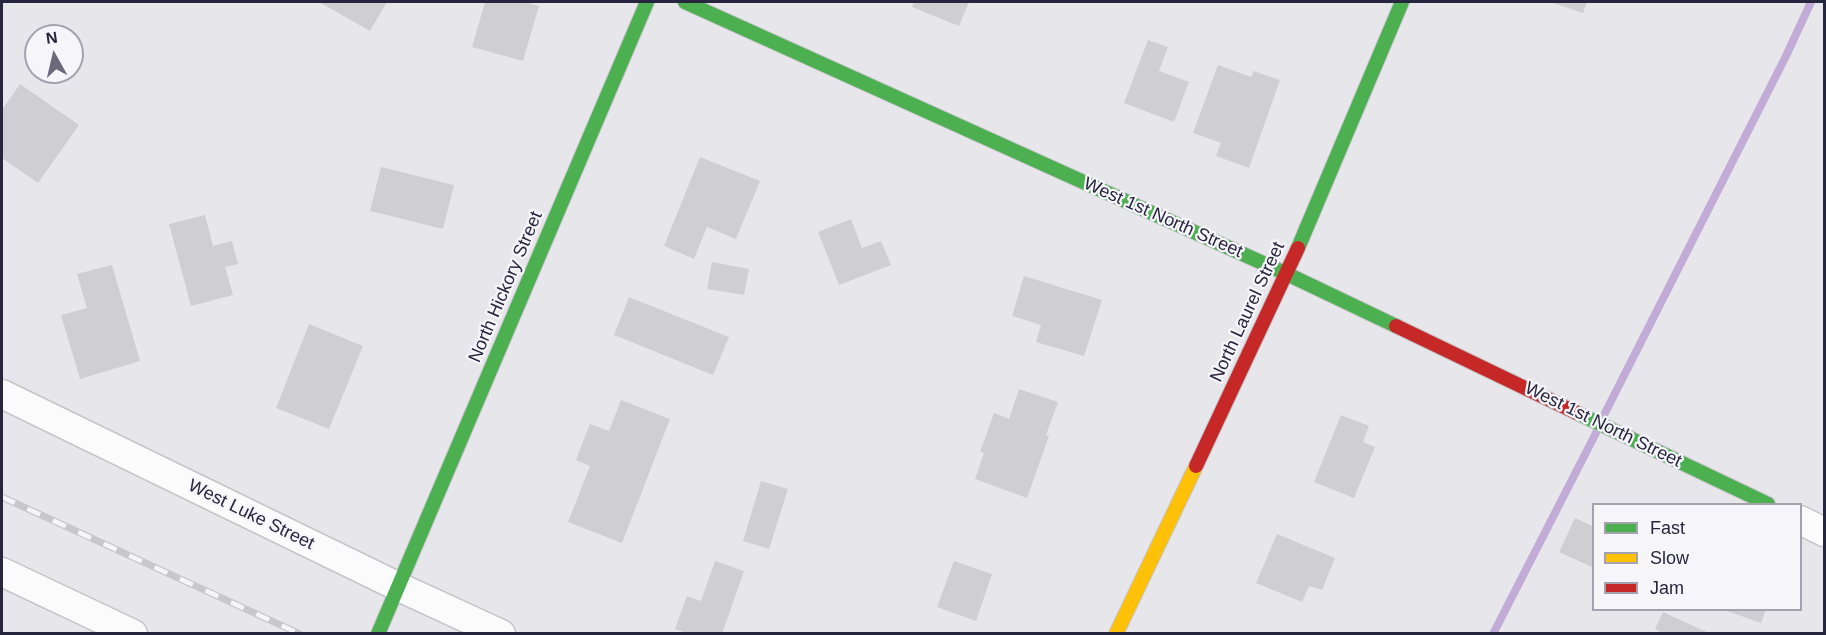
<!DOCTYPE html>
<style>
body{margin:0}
#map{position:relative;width:1826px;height:635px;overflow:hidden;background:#e7e7eb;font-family:Arial,sans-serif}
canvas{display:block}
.frame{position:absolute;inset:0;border:3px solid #28253e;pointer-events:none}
.legend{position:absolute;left:1592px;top:503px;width:210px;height:108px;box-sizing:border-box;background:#f6f6fa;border:2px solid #a4a2af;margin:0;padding:8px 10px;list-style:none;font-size:18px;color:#28253e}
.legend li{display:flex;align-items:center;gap:12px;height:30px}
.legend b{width:30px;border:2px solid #a4a2af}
.north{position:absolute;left:24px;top:24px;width:60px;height:60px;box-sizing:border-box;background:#f6f6fa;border:2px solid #a4a2af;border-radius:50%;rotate:352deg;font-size:16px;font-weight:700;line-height:24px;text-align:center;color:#28253e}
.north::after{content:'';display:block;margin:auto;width:21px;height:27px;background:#6b697b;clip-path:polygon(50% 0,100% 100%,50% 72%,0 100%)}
</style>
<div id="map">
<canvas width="1826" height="635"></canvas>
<div class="frame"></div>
<ul class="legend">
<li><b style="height:8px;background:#4caf50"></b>Fast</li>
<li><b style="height:8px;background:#ffc107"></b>Slow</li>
<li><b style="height:8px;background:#c62828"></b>Jam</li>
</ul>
<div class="north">N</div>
</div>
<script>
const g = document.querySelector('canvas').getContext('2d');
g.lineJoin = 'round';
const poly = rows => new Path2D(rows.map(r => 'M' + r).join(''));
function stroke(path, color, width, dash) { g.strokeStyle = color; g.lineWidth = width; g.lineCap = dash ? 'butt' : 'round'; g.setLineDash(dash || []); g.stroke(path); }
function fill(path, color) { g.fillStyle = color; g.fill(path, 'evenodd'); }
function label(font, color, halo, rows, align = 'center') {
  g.font = font + ' Arial,sans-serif'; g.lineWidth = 4.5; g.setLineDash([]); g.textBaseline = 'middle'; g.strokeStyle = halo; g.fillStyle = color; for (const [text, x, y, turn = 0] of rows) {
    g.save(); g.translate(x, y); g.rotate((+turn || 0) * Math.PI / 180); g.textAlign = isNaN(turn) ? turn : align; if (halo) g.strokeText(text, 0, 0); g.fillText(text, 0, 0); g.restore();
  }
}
stroke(poly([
 [1603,417,1786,56,1811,2],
 [1493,634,1598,429]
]), '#c2abd7', 8);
fill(poly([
 [319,2,387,2,370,31],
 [485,2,524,2,539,6,523,61,472,47],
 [914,2,969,2,959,26,912,7],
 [1550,2,1587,2,1583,13],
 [1148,40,1168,47,1159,71,1189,82,1174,122,1124,103],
 [1218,65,1251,77,1254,71,1280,80,1249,168,1216,156,1221,143,1193,133],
 [20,84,79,125,38,183,2,158,2,110],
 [700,157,760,181,736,239,707,227,694,259,664,246],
 [381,167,454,185,443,229,370,211],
 [205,215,213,246,232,241,238,264,225,267,233,295,191,306,169,224],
 [851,219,862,248,881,241,891,265,839,285,818,232],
 [712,262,749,269,744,295,707,289],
 [112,265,140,361,80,379,61,315,87,308,77,274],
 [1024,276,1102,300,1084,356,1036,342,1041,325,1012,316],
 [629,297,729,337,713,375,614,335],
 [309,324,363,346,329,429,276,408],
 [1019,389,1058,402,1046,435,1049,436,1027,498,975,479,984,453,980,452,994,413,1009,419],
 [621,400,670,419,622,543,568,522,590,466,576,460,590,424,609,431],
 [1341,415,1369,426,1363,442,1375,447,1354,498,1314,482],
 [761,481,788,489,769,549,743,541],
 [1575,518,1594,527,1594,568,1559,552],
 [1277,534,1335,558,1322,590,1309,586,1302,602,1256,583],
 [715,561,744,571,722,634,690,634,675,629,687,596,701,601],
 [954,561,992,574,976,621,937,607],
 [1724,610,1766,610,1761,623],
 [1663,612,1711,634,1665,634,1655,629]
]), '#cfcfd3');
const street = poly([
 [2,394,399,587,501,634],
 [1800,520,1824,532],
 [2,572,133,634]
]);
const fast = poly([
 [685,2,1287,274,1396,326],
 [1298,248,1402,2],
 [1577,413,1768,504],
 [378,634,647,2]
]);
const slow = poly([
 [1116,634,1196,466]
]);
const jam = poly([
 [1396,326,1577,413],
 [1196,466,1298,248]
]);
stroke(street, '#c5c5c9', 31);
stroke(fast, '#c4c4ca', 16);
stroke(slow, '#c4c4ca', 16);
stroke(jam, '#c4c4ca', 16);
stroke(street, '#fbfbfc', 28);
stroke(fast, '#4caf50', 14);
stroke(slow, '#ffc107', 14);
stroke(jam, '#c62828', 14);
const rail = poly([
 [2,497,300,634]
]);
stroke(rail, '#c8c8cc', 7);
stroke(rail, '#f6f6fa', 4.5, [14]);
label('18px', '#28253e', '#f6f6fa', [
 ["West 1st North Street",1163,218,24],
 ["North Hickory Street",506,287,-67],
 ["North Laurel Street",1248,312,-65],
 ["West 1st North Street",1603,425,26],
 ["West Luke Street",251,515,26]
]);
</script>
